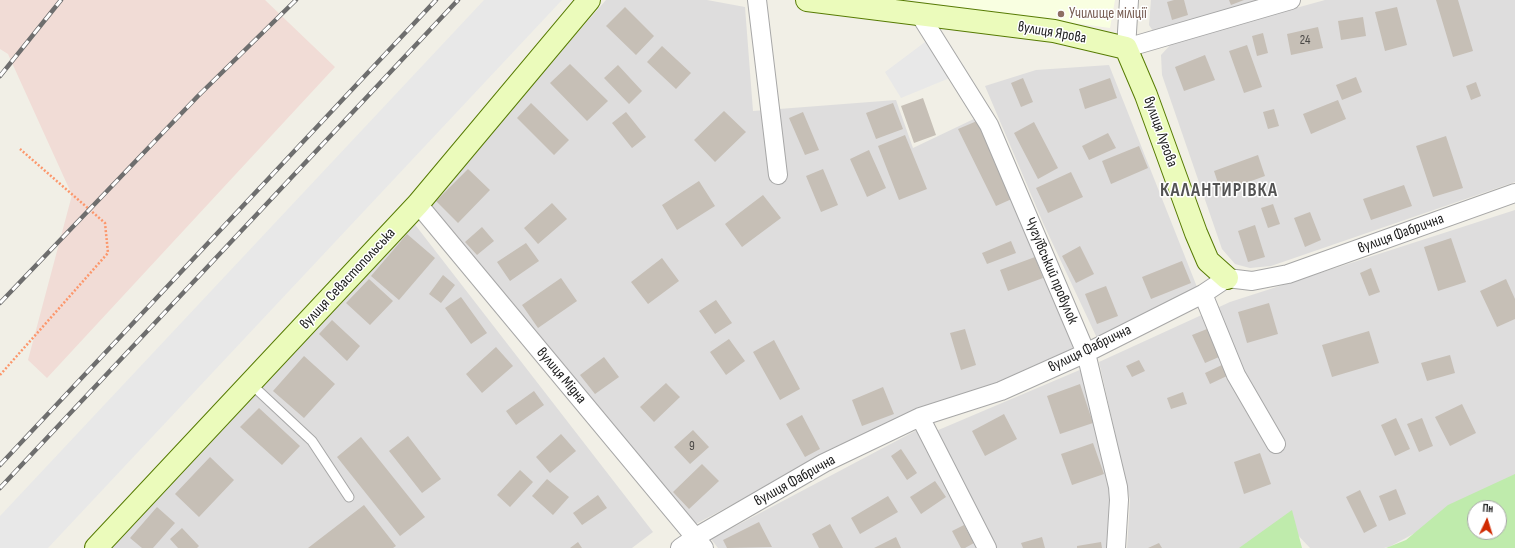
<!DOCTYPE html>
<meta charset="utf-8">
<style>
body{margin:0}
#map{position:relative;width:1515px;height:548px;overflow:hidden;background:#f1efe6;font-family:"Sofia Sans Condensed",sans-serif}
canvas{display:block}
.north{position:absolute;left:1467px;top:500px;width:40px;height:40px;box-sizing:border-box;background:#fff;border:1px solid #a6a6a6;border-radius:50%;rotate:4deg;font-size:11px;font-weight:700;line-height:16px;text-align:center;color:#202020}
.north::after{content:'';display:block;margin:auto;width:14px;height:18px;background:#d02900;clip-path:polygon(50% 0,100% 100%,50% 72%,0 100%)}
</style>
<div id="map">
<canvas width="1515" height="548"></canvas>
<div class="north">Пн</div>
</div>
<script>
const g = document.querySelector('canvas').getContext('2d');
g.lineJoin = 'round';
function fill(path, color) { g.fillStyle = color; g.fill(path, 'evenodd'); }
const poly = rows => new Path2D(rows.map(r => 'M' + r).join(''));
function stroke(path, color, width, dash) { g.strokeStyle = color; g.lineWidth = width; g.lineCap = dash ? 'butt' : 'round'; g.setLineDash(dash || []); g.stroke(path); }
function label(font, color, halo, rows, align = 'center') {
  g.font = font + ' "Sofia Sans Condensed",sans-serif'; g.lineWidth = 3; g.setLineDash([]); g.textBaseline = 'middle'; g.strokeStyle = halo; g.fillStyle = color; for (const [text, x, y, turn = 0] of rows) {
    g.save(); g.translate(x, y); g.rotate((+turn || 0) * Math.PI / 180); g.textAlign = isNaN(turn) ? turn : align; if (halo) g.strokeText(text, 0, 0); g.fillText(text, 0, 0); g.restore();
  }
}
fill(poly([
 [606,0,707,0,745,7,753,111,896,100,913,148,978,117,1079,348,998,384,823,456,694,525,428,203],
 [1151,0,1275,0,1155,34,1149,25],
 [1325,0,1515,0,1515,182,1271,266,1250,268,1235,264,1222,249,1162,75,1161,55,1173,42],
 [1109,65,1197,287,1097,338,1044,225,985,86,1036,70],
 [1515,210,1515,484,1458,510,1389,547,1384,548,1310,548,1293,530,1263,548,1127,548,1130,500,1099,362,1230,302],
 [413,222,653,532,632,548,111,548],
 [1082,369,1115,501,1112,548,995,548,936,431],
 [917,430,978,548,718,548,711,539]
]), '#dedddd');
fill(poly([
 [0,0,265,0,335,67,47,378,28,360,72,195,8,54,0,49]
]), '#f1dcd6');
fill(poly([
 [907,0,1115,0,1110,28]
]), '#f9ffe1');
fill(poly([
 [1515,474,1515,548,1386,548,1406,540,1448,505],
 [1475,508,1499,508,1499,532,1475,532],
 [1292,510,1302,548,1239,548]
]), '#bfebac');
fill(poly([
 [484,0,562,0,48,548,0,548,0,516],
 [933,36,957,75,901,98,885,72]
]), '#e8e8e8');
fill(poly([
 [1174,0,1184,0,1188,15,1172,20,1167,2],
 [1229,0,1244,0,1231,5],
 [1436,0,1458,0,1473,51,1453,57],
 [625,7,654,36,636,55,606,26],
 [1397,7,1407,45,1385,51,1375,12],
 [1363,17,1366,36,1341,40,1338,21],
 [1318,27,1323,48,1291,55,1287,34],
 [1263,33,1268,53,1257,56,1252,36],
 [1247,45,1262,87,1244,93,1229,51],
 [662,46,691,73,676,89,647,62],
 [1205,55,1215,80,1184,91,1175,67],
 [570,64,608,101,587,121,550,83],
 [618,65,642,91,629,104,604,78],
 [1356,77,1362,92,1342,100,1336,85],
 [1023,78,1033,102,1021,107,1011,83],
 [1110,78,1117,98,1085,109,1079,89],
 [1476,82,1481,96,1471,100,1466,86],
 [923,98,936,135,914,143,901,106],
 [1338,100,1346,119,1311,134,1303,114],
 [531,103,569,140,554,155,517,118],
 [893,103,903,129,876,139,866,113],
 [1274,109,1279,126,1268,129,1263,112],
 [724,111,746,132,715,162,694,140],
 [626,112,646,137,632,148,612,123],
 [803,112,819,150,805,155,789,118],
 [977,121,1014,198,996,206,958,129],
 [1034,122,1058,168,1038,179,1014,133],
 [1108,133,1116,148,1089,160,1082,146],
 [905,135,927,189,899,200,878,146],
 [1446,136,1463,188,1433,197,1416,146],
 [1139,146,1148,168,1111,184,1102,161],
 [869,150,886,188,867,197,850,159],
 [1258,155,1265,176,1221,192,1214,171],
 [468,169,490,190,458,223,436,201],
 [823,169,838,205,821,212,806,176],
 [1071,172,1083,197,1048,213,1036,188],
 [699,181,715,206,677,230,662,205],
 [1404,185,1412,206,1371,220,1363,199],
 [763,195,781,218,742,247,725,224],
 [552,203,567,219,538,244,524,228],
 [1273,204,1280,224,1268,228,1261,208],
 [1310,212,1321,240,1305,247,1294,218],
 [1255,225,1265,257,1248,262,1238,231],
 [482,227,494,241,477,255,465,242],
 [407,234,435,258,399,300,371,276],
 [1451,238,1466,282,1438,291,1424,247],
 [1011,241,1016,253,987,264,982,253],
 [526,243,539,261,510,281,497,262],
 [1080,246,1094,274,1076,283,1062,256],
 [1035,257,1043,278,1008,291,1000,270],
 [662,258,679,281,648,304,631,282],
 [1182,261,1191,283,1151,299,1142,277],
 [1371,268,1380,292,1369,296,1360,273],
 [443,275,455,285,441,303,429,294],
 [561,278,577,301,538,328,522,305],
 [369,279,393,301,370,325,346,303],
 [1506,279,1515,299,1515,319,1497,327,1480,291],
 [1106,286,1118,316,1097,324,1085,294],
 [461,297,487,333,471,344,445,308],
 [716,300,732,323,715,334,699,311],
 [1269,303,1278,334,1247,343,1238,312],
 [332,320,360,346,347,361,319,334],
 [965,329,976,365,961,370,950,333],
 [1207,329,1219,357,1205,363,1192,335],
 [1369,331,1379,363,1332,377,1322,345],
 [729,339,745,361,726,375,710,352],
 [774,340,800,389,780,400,753,352],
 [496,347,513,366,482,393,466,374],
 [1450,355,1455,373,1427,381,1421,363],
 [304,356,335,384,304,418,273,391],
 [604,357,619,377,595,394,580,375],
 [1139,360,1145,371,1132,377,1126,366],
 [1224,364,1229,375,1210,384,1205,373],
 [666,383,680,397,654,422,640,407],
 [1080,384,1093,423,1060,434,1047,396],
 [883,387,894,414,862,426,852,400],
 [534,391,544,405,516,425,506,411],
 [1183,392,1187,404,1171,409,1167,398],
 [1462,404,1476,433,1450,446,1435,417],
 [259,408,300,446,282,465,240,427],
 [1004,414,1017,439,985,456,972,431],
 [802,415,820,449,805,457,786,424],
 [1396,418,1410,449,1395,456,1381,425],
 [1422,418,1433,446,1419,452,1407,424],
 [693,430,709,447,690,464,674,447],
 [561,434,576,451,550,473,536,457],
 [408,436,441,479,422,493,389,451],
 [361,437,425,517,400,536,337,457],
 [1093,443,1104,474,1072,485,1061,454],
 [901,449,917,473,907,480,891,456],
 [1260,453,1271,484,1244,494,1234,462],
 [210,457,234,480,199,517,175,494],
 [702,464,719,481,689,509,673,492],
 [520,470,533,482,510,507,497,495],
 [547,479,569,497,553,515,532,496],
 [935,481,946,497,921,514,910,497],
 [1396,489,1406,514,1389,521,1379,496],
 [1360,490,1377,526,1364,533,1346,497],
 [598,495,607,508,582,525,573,513],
 [888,496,898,512,860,534,851,518],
 [364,505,396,546,393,548,308,548],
 [157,507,175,523,153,548,142,548,130,538],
 [759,522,772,547,727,548,723,540],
 [830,524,843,548,819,548,812,534],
 [964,525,974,543,965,548,961,548,952,531],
 [182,528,199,546,197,548,178,548,170,539],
 [896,537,901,548,874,548],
 [1042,537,1045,548,1023,548,1021,543],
 [578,542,582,548,570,548],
 [1101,542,1102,548,1077,548,1077,546],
 [1159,543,1162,548,1148,548]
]), '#c6bfb6');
const lane = poly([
 [250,383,312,441,349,497]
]);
const street = poly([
 [757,0,778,175],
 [1129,0,1126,48,1291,0],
 [920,15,989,125,1086,353,1118,487,1119,500,1116,548],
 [418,204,704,548],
 [1203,294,1236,375,1276,444],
 [920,417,987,548],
 [680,548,696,537,824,463,920,417,1001,391,1086,353,1203,294,1227,278,1252,281,1288,274,1515,193]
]);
const secondary = poly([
 [807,0,1054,31,1126,48,1146,95,1196,233,1208,261,1227,278],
 [96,548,418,204,589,0]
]);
stroke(lane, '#a7a7a7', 11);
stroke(street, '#a7a7a7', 20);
stroke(secondary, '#577b03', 24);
stroke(poly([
 [0,375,108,253,105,223,20,149]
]), '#fc976c', 2.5, [2, 2]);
stroke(lane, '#fff', 9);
stroke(street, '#fff', 18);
stroke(secondary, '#ebfbbb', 22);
const rail = poly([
 [0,76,61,0],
 [0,303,198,96,296,0],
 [0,465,436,0],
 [0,488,458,0]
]);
stroke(rail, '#6e6e6e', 4.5);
stroke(rail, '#fff', 3, [9]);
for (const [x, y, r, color] of [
 [1061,14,4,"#8d6e63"]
]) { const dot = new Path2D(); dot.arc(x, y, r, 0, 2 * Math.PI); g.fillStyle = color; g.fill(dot); stroke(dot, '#fff', 1.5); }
label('13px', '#4a4846', null, [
 ["24",1305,41],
 ["9",692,447]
]);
label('15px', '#785e54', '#fff', [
 ["Училище міліції",1069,14]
], 'left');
label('15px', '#202020', '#fff', [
 ["вулиця Ярова",1052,33,10],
 ["вулиця Лугова",1160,132,70],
 ["вулиця Фабрична",1401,234,-20],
 ["Чугуївський провулок",1051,271,67],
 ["вулиця Севастопольська",348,279,-47],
 ["вулиця Фабрична",1090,349,-26],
 ["вулиця Мідна",561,376,50],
 ["вулиця Фабрична",795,481,-29]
]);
g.letterSpacing = '1px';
label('bold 19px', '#535353', '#fff', [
 ["КАЛАНТИРІВКА",1219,191]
]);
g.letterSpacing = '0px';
</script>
